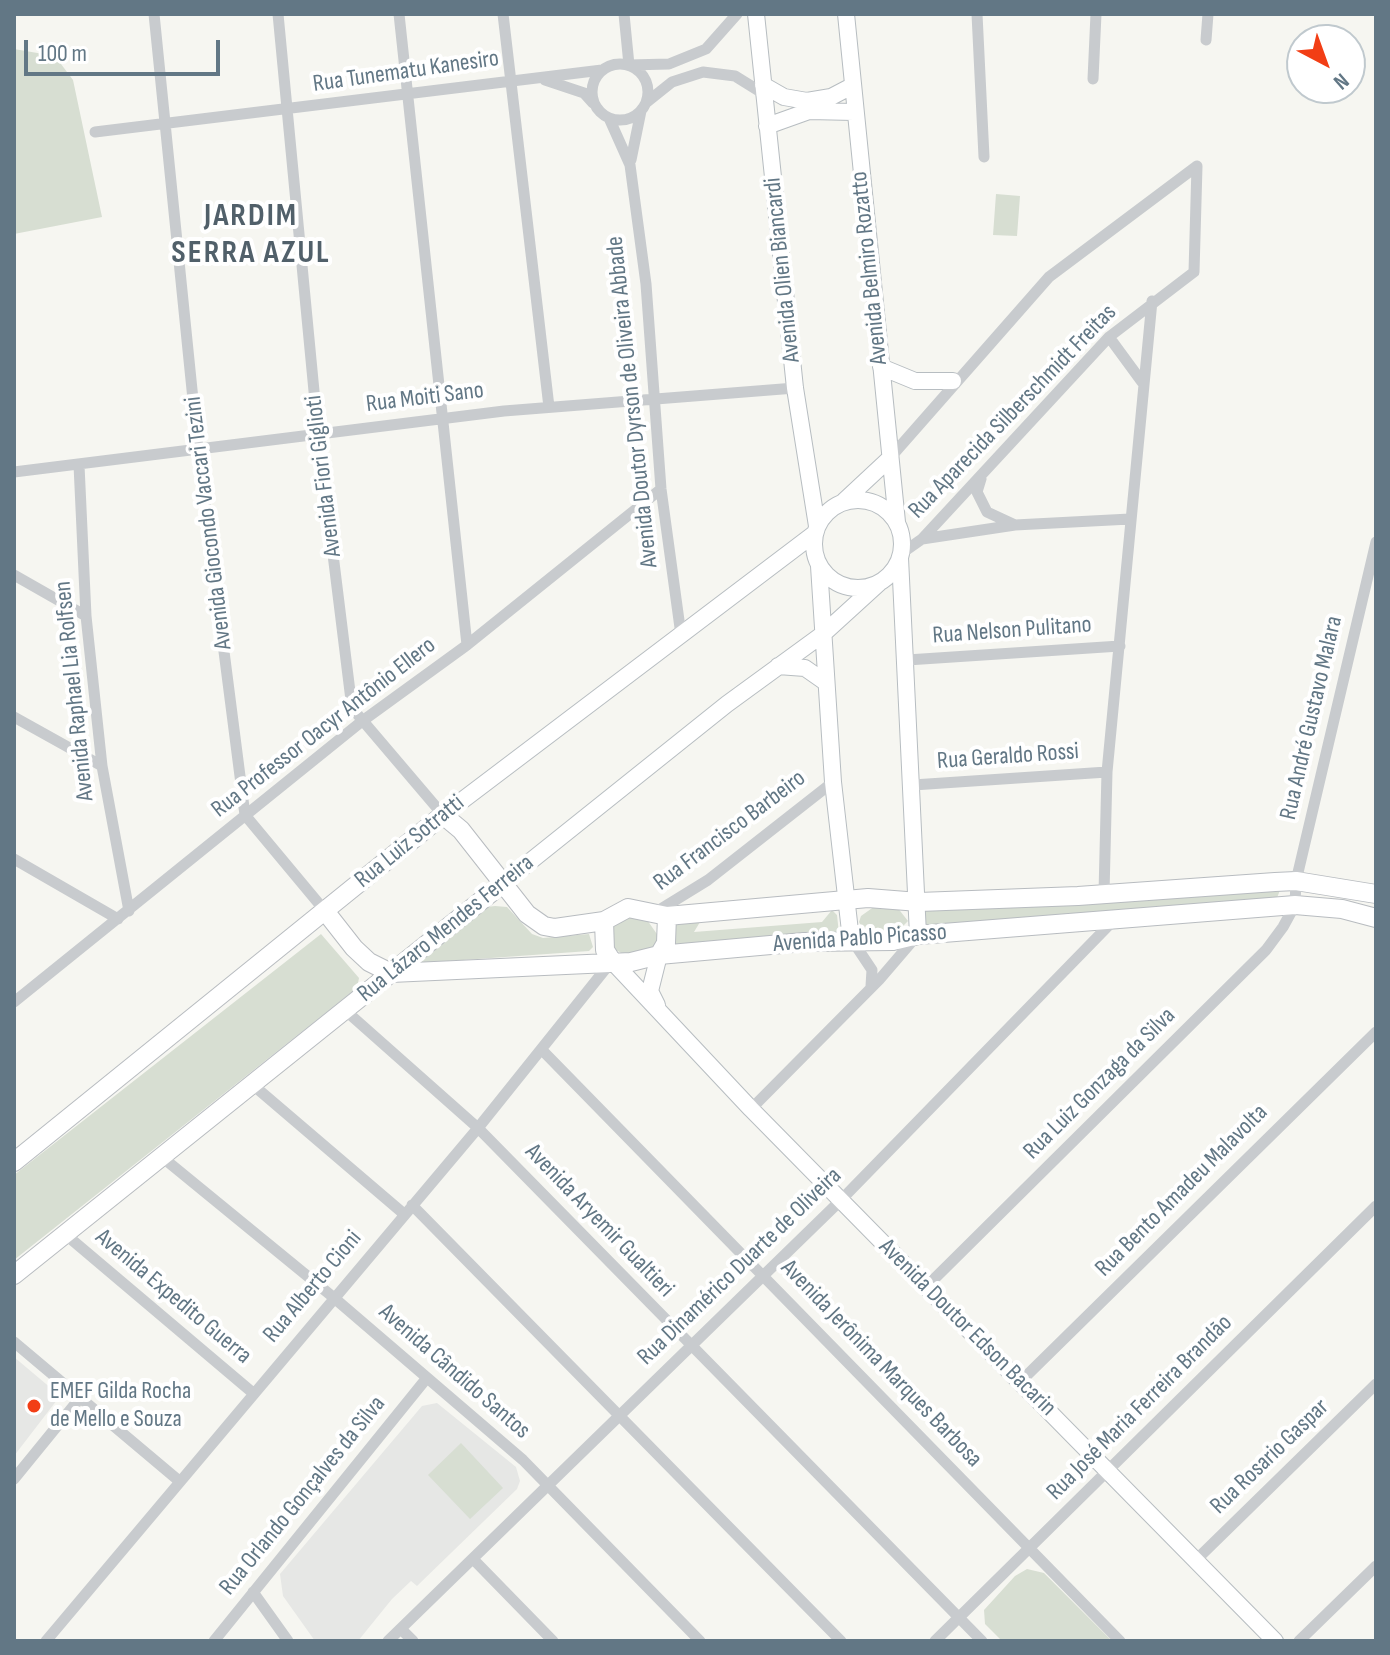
<!DOCTYPE html>
<meta charset="utf-8">
<style>
body{margin:0}
#map{position:relative;width:1390px;height:1655px;overflow:hidden;background:#f6f6f1;font-family:"Sofia Sans Condensed",sans-serif}
canvas{display:block}
.frame{position:absolute;inset:0;border:16px solid #627785;pointer-events:none}
.north{position:absolute;left:1286px;top:24px;width:80px;height:80px;box-sizing:border-box;background:#fff;border:2px solid #c0c9ce;border-radius:50%;rotate:139deg;font-size:22px;font-weight:700;line-height:32px;text-align:center;color:#627785}
.north::after{content:'';display:block;margin:auto;width:28px;height:36px;background:#f23e15;clip-path:polygon(50% 0,100% 100%,50% 72%,0 100%)}
.scale{position:absolute;left:24px;top:40px;width:196px;height:36px;box-sizing:border-box;border:4px solid #627785;border-top:0;padding-left:10px;font-size:24px;line-height:28px;white-space:nowrap;color:#627785;-webkit-text-stroke:6px #fff;paint-order:stroke}
</style>
<div id="map">
<canvas width="1390" height="1655"></canvas>
<div class="frame"></div>
<div class="north">N</div>
<div class="scale">100 m</div>
</div>
<script>
const g = document.querySelector('canvas').getContext('2d');
g.lineJoin = 'round';
function fill(path, color) { g.fillStyle = color; g.fill(path, 'evenodd'); }
const poly = rows => new Path2D(rows.map(r => 'M' + r).join(''));
function stroke(path, color, width, dash) { g.strokeStyle = color; g.lineWidth = width; g.lineCap = dash ? 'butt' : 'round'; g.setLineDash(dash || []); g.stroke(path); }
function label(font, color, halo, rows, align = 'center') {
  g.font = font + ' "Sofia Sans Condensed",sans-serif'; g.lineWidth = 8; g.setLineDash([]); g.textBaseline = 'middle'; g.strokeStyle = halo; g.fillStyle = color; for (const [text, x, y, turn = 0] of rows) {
    g.save(); g.translate(x, y); g.rotate((+turn || 0) * Math.PI / 180); g.textAlign = isNaN(turn) ? turn : align; if (halo) g.strokeText(text, 0, 0); g.fillText(text, 0, 0); g.restore();
  }
}
fill(poly([
 [14,1357,52,1389,57,1400,14,1456],
 [437,1403,516,1467,520,1481,517,1489,417,1586,411,1581,392,1599,358,1641,315,1641,283,1596,280,1574,422,1406]
]), '#e6e7e5');
fill(poly([
 [14,49,55,56,73,80,102,217,14,234],
 [996,194,1020,196,1017,236,993,235],
 [1280,890,1277,898,922,927,923,910],
 [495,906,507,907,532,934,543,938,589,934,593,947,589,951,421,963,419,958,487,907],
 [875,906,897,907,908,921,897,932,865,933,859,922,861,916],
 [832,910,837,915,839,934,676,944,674,922,700,922,694,932,822,922],
 [620,917,645,917,659,937,656,945,648,952,625,955,614,949,608,930],
 [321,934,359,978,357,988,14,1260,14,1175],
 [461,1443,503,1488,470,1519,428,1475],
 [1027,1569,1044,1573,1112,1641,1002,1641,985,1624,984,1610,1015,1576]
]), '#d7ded2');
const secondary = poly([
 [756,14,795,388,817,526],
 [846,14,897,522],
 [763,85,784,97,807,101,831,97,852,86],
 [767,126,809,111,854,112],
 [881,367,915,381,953,381],
 '814 544a44 44 0 1 1 88 0a44 44 0 1 1-88 0Z',
 [844,501,888,460],
 [900,558,918,935],
 [819,566,833,782,851,940],
 [778,666,805,668,825,682],
 [443,815,814,534],
 [502,884,727,704,823,634,879,583],
 [612,961,751,1109,1275,1641],
 [657,1005,650,991,659,955]
]);
const primary = poly([
 [325,911,354,948,369,962,391,973,631,962,659,955,804,942,893,941,918,935,1295,905,1342,909,1376,918],
 [604,921,605,950,612,961],
 [659,955,666,943,667,916],
 [14,1162,443,815,461,830,527,914,544,926,555,928,604,921,628,908,667,916,868,898,919,902,1078,896,1275,882,1296,881,1376,894],
 [14,1275,502,884]
]);
stroke(secondary, '#b7bdc1', 18);
stroke(primary, '#b8bcc0', 20);
stroke(poly([
 [154,14,198,449,245,815,325,911],
 [278,14,318,433,352,708,443,815],
 [399,14,467,645],
 [503,14,549,407],
 [624,14,629,65,669,64,706,49,737,14],
 [977,14,984,157],
 [1206,40,1208,14],
 '592 92a28 28 0 1 1 56 0a28 28 0 1 1-56 0Z',
 [1093,79,1096,14],
 [545,80,584,93,593,103],
 [647,102,672,82,703,72,735,76,764,94],
 [609,118,630,165,646,284,661,489,681,635],
 [95,132,602,70],
 [631,160,641,111],
 [1109,337,1142,382],
 [889,459,1049,277,1197,166],
 [79,465,86,616,102,766,129,911],
 [14,472,504,411,795,388],
 [981,479,977,492,987,512,1015,525],
 [922,539,1015,525,1130,519],
 [902,553,922,539,1109,337,1194,272,1197,166],
 [14,575,86,616],
 [907,660,1120,646],
 [14,717,102,766],
 [913,785,1107,772],
 [14,859,118,919],
 [1104,893,1107,772,1152,301],
 [656,912,708,880,833,782],
 [852,940,872,970,871,986],
 [14,1002,361,722,467,645,661,489],
 [346,1011,478,1128,982,1641],
 [542,1050,1120,1641],
 [253,1085,404,1214],
 [751,1109,879,980,915,938],
 [162,1157,333,1297,523,1460,700,1641],
 [412,1205,841,1641],
 [65,1234,253,1393],
 [926,1287,1266,950,1283,927,1295,905,1296,881,1376,542],
 [14,1342,178,1480],
 [1020,1382,1376,1032],
 [14,1479,80,1398],
 [473,1559,553,1641],
 [1196,1560,1376,1384],
 [253,1592,288,1641],
 [401,1629,413,1641],
 [46,1641,478,1128,611,962],
 [214,1641,426,1379],
 [388,1641,841,1200,1114,920],
 [935,1641,1376,1206],
 [1299,1641,1376,1566]
]), '#c8cbce', 11);
stroke(secondary, '#fff', 16);
stroke(primary, '#fff', 18);
for (const [x, y, r, color] of [
 [34,1406,8,"#f23e15"]
]) { const dot = new Path2D(); dot.arc(x, y, r, 0, 2 * Math.PI); g.fillStyle = color; g.fill(dot); stroke(dot, '#fff', 3); }
label('24px', '#627785', '#fff', [
 ["Rua Tunematu Kanesiro",406,72,-8],
 ["Avenida Belmiro Rozatto",870,268,-96],
 ["Avenida Olien Biancardi",783,270,-96],
 ["Rua Moiti Sano",425,398,-7],
 ["Avenida Doutor Dyrson de Oliveira Abbade",633,402,-96],
 ["Rua Aparecida Silberschmidt Freitas",1013,412,-46],
 ["Avenida Fiori Giglioti",324,476,-97],
 ["Avenida Giocondo Vaccari Tezini",209,523,-97],
 ["Rua Nelson Pulitano",1012,631,-4],
 ["Avenida Raphael Lia Rolfsen",75,691,-96],
 ["Rua André Gustavo Malara",1312,718,-77],
 ["Rua Professor Oacyr Antônio Ellero",324,728,-38],
 ["Rua Geraldo Rossi",1008,757,-4],
 ["Rua Francisco Barbeiro",730,831,-37],
 ["Rua Luiz Sotratti",410,842,-39],
 ["Rua Lázaro Mendes Ferreira",446,929,-39],
 ["Avenida Pablo Picasso",860,939,-4],
 ["Rua Luiz Gonzaga da Silva",1100,1084,-45],
 ["Rua Bento Amadeu Malavolta",1182,1191,-45],
 ["Avenida Aryemir Gualtieri",599,1221,46],
 ["Rua Dinamérico Duarte de Oliveira",740,1267,-44],
 ["Rua Alberto Cioni",313,1287,-50],
 ["Avenida Expedito Guerra",173,1297,40],
 ["Avenida Doutor Edson Bacarin",967,1328,45],
 ["Avenida Jerônima Marques Barbosa",881,1364,46],
 ["Avenida Cândido Santos",454,1372,41],
 ["Rua José Maria Ferreira Brandão",1140,1408,-45],
 ["Rua Rosario Gaspar",1270,1457,-44],
 ["Rua Orlando Gonçalves da Silva",303,1496,-51]
]);
label('24px', '#627785', '#fff', [
 ["EMEF Gilda Rocha",50,1392],
 ["de Mello e Souza",50,1420]
], 'left');
g.letterSpacing = '2px';
label('bold 32px', '#51606a', '#fff', [
 ["JARDIM",251,217],
 ["SERRA AZUL",251,254]
]);
g.letterSpacing = '0px';
</script>
